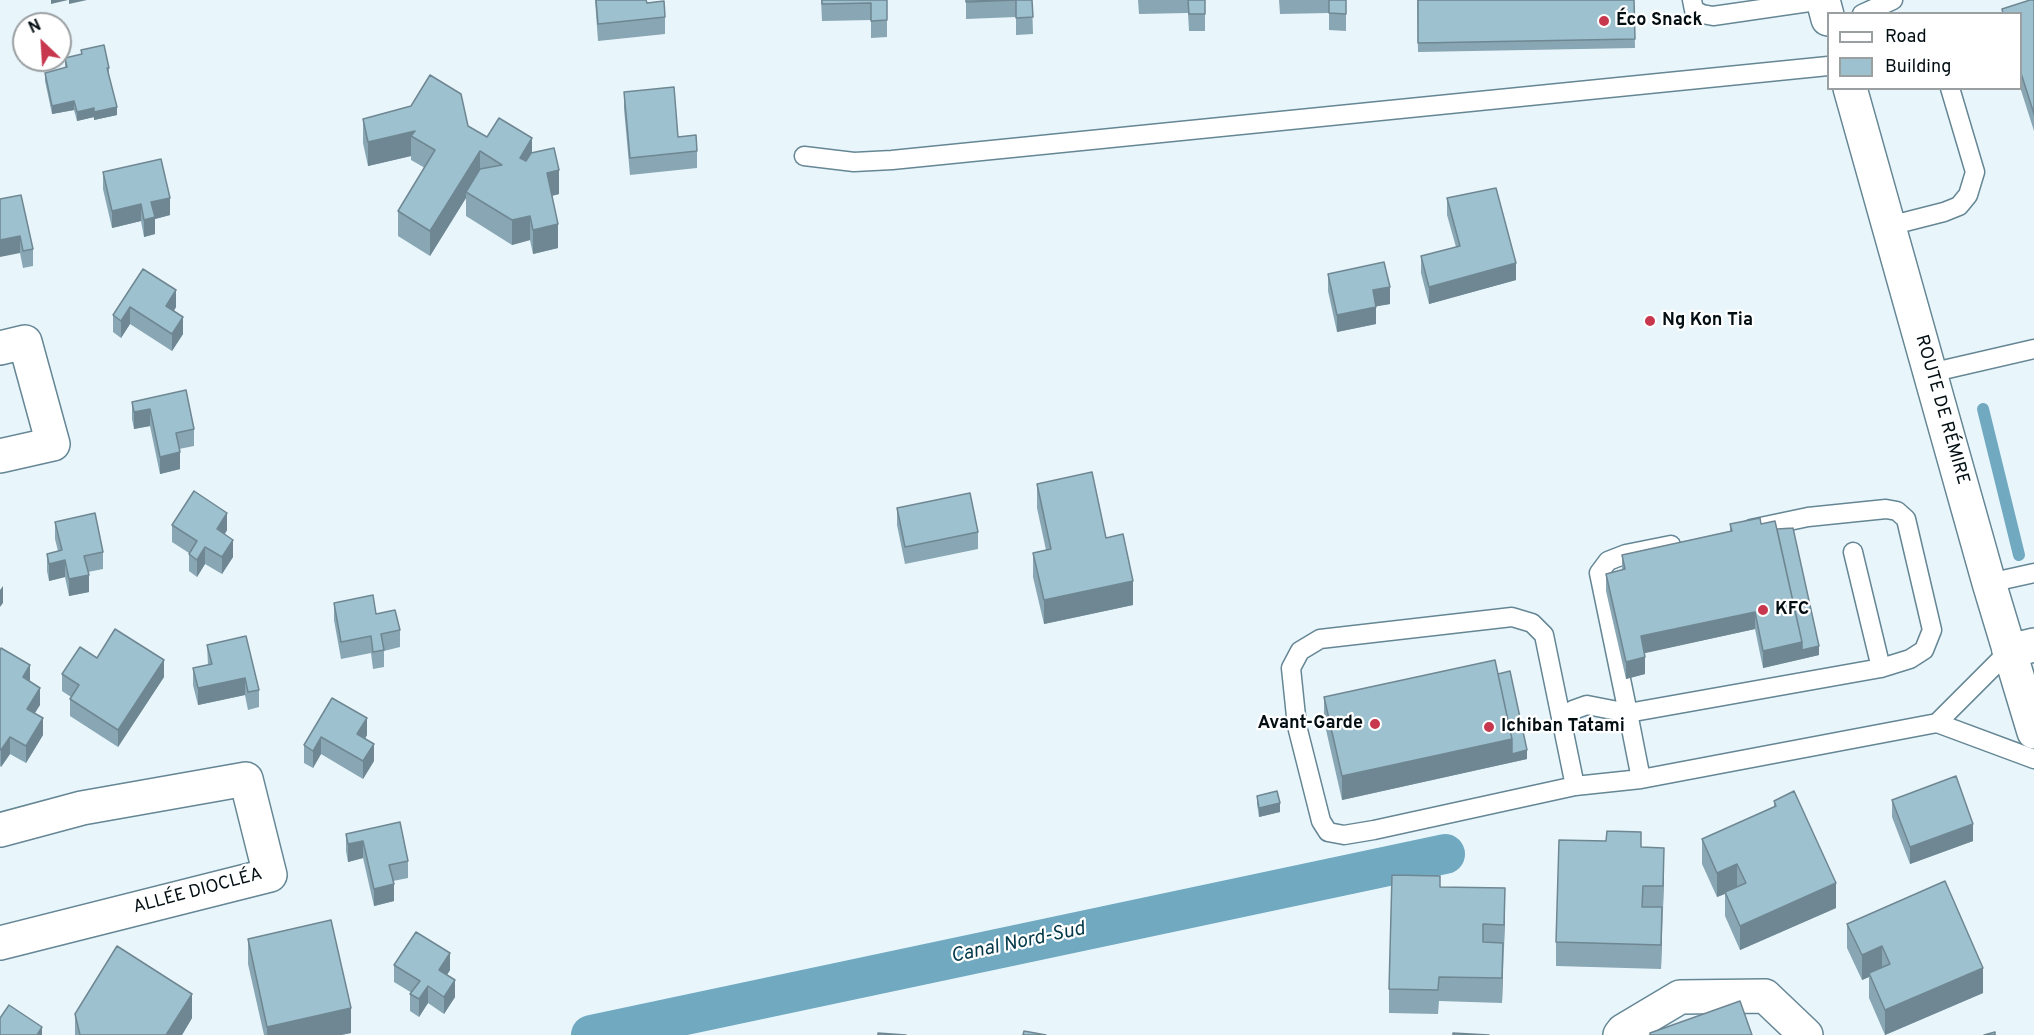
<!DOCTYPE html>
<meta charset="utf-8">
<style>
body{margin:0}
#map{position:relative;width:2034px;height:1035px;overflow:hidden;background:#e8f6fc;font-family:Overpass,sans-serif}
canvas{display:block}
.legend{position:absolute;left:1827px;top:12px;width:195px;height:78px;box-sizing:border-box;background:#fff;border:2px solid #9a9fa1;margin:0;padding:8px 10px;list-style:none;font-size:18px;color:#030e13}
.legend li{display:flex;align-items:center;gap:12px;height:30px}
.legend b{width:30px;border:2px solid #9a9fa1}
.north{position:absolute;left:12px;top:12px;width:60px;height:60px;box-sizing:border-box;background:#fff;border:2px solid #9a9fa1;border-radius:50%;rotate:335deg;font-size:16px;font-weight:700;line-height:24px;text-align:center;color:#030e13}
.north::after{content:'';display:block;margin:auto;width:21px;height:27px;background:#c7374d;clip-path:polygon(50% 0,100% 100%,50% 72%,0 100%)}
</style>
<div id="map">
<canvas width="2034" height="1035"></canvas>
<ul class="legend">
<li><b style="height:8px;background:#fff"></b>Road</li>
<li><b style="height:16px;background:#9ec1d0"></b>Building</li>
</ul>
<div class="north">N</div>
</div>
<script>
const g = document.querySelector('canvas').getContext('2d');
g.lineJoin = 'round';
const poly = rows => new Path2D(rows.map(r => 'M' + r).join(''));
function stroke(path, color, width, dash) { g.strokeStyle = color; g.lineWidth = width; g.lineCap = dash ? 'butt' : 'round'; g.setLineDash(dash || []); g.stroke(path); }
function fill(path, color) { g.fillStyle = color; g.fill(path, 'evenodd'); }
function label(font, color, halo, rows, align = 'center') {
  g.font = font + ' Overpass,sans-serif'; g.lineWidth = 4.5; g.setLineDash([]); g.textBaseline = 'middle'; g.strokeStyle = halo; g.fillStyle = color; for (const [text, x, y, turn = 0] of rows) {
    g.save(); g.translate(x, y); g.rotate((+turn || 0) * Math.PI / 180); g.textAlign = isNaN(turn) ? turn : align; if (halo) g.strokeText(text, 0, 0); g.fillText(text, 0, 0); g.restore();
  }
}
stroke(poly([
 [1983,409,2019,555]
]), '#71a9c1', 12);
stroke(poly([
 [591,1035,1445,854]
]), '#71a9c1', 40);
const lane = poly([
 [1692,0,1694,10,1702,14,1713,16,1823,0],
 [1862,14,1893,0],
 [804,156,854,162,892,160,1828,66],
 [1889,226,1944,212,1959,206,1968,195,1975,172,1950,88],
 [1930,373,2034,349],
 [1853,552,1881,668],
 [1989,583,2034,573],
 [1562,719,1573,710,1587,705,1628,713,1599,573,1608,561,1626,554,1671,545],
 [1937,723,2009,651],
 [1641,779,1628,713,1881,668,1910,659,1924,650,1932,630,1906,519,1897,511,1886,509,1808,517,1751,529],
 [1575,786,1544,635,1532,623,1512,617,1320,639,1300,651,1291,668,1297,726,1321,821,1328,832,1344,835,1374,830,1575,786,1641,779,1937,723,2034,759]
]);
const street = poly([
 [0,348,25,342,53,444,0,456],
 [2009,651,2034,645],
 [0,830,82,808,246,779,270,875,0,943],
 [1620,1035,1623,1031,1680,997,1765,996,1806,1035]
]);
const secondary = poly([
 [1823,0,1828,19],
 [1850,88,1989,583,2034,732]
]);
stroke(lane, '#658694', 21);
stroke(street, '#658694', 36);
stroke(secondary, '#658694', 36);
stroke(lane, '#fff', 18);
stroke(street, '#fff', 33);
stroke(secondary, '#fff', 33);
fill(poly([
 [595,0,646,0,647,3,665,17,665,34,598,41],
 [821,0,887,0,887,37,871,38,871,20,822,21],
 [966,0,1032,0,1033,34,1016,35,1016,17,966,19],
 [1138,0,1205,0,1205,31,1189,31,1188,13,1139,14],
 [1279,0,1346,0,1346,31,1329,30,1329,13,1280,14],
 [1417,0,1634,0,1635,48,1418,52],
 [2034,0,2034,131,2020,87,2020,14,2002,14,2002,9],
 [81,50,109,68,109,76,117,115,94,120,94,117,77,121,74,110,52,114,45,81,45,73,65,68,65,58,81,54],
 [624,92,697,151,697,168,630,175,624,109],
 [363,119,468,126,487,137,532,153,559,194,552,196,558,248,533,254,530,240,512,245,466,216,466,198,430,256,398,236,398,211,425,168,411,160,411,156,368,166,363,143],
 [103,172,170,215,155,219,155,234,144,237,141,221,112,228,103,189],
 [1447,198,1516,280,1429,304,1421,273,1421,256,1456,247,1447,215],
 [0,199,33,249,33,266,23,268,20,253],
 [143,269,176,307,174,311,183,334,172,351,130,324,121,338,113,332,113,315],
 [1328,274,1390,304,1376,306,1376,324,1337,332,1328,291],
 [132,402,194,429,194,446,179,449,180,469,160,474,150,426,134,429,132,419],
 [1037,484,1106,538,1133,605,1044,624,1033,577,1033,553,1046,550,1037,508],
 [897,508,978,532,978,549,905,564,897,525],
 [55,522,103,552,103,569,88,572,89,592,69,596,65,577,49,581,47,571,47,554,58,551,55,539],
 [1730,524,1761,524,1777,529,1819,655,1763,668,1755,629,1644,653,1645,674,1626,679,1606,591,1606,574,1622,570,1622,555,1730,531],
 [172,525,227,530,225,534,233,557,222,574,205,564,197,577,189,571,189,553,172,542],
 [334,603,376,614,400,630,400,647,384,651,384,667,373,669,371,653,341,659,334,620],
 [207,645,259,690,259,707,248,710,245,695,198,705,193,685,193,668,208,665],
 [0,651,30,682,40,705,34,713,43,735,26,763,10,754,1,767,0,766],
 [62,674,164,677,118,747,70,716,70,699,71,697,62,691],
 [1498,674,1527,759,1342,800,1324,721,1324,697],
 [332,698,367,735,365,739,374,761,363,779,321,754,313,768,304,763,304,745],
 [1257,796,1280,812,1259,817,1257,804],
 [1892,800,1973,841,1910,864,1892,817],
 [1774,801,1836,908,1740,950,1725,916,1725,894,1717,897,1702,864,1702,839,1774,807],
 [346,834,408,861,408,878,393,881,394,901,374,906,363,858,348,862,346,851],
 [1641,847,1664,872,1661,969,1556,966,1556,942],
 [1440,887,1505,913,1502,1003,1439,1001,1438,1014,1389,1013,1389,989],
 [1847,924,1983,993,1885,1035,1869,998,1869,977,1862,980,1847,948],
 [248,939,351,1033,341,1035,264,1035,248,964],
 [394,965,450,970,447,975,455,997,444,1014,428,1003,419,1017,410,1011,410,994,412,993,394,982],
 [75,1014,192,1018,182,1035,75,1035]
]), '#88a6b3');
fill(poly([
 [51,0,68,0,51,4],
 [69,0,87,0,69,4],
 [74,101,74,110,52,114,52,106],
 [117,107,117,115,94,120,94,112],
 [94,108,94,117,77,121,77,112],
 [415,131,411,136,411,156,368,166,368,142],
 [532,138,532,162,520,182,520,158],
 [480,151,480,175,466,192,466,198,430,256,430,231],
 [559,170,559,194,547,197,547,173],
 [170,198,170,215,155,219,155,234,144,237,144,220,151,202],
 [141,204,141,221,112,228,112,211],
 [530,216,530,240,512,245,512,220],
 [558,224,558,248,533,254,533,230],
 [20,236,20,253,0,257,0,240],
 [1516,263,1516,280,1429,304,1429,287],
 [1390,287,1390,304,1373,307,1373,290],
 [176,290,176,307,166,323,166,306],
 [130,307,130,324,121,338,121,321],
 [1376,307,1376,324,1337,332,1337,315],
 [183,317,183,334,172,351,172,334],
 [150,409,150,426,134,429,134,412],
 [180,452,180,469,160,474,160,457],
 [227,513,227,530,217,546,217,529],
 [233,540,233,557,222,574,222,557],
 [205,547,205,564,197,577,197,560],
 [65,560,65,577,49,581,49,564],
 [89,575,89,592,69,596,69,579],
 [1133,581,1133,605,1044,624,1044,600],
 [3,586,3,603,0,607,0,590],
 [1755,612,1755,629,1641,654,1641,636],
 [1802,642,1802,659,1763,668,1763,651],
 [1819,646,1819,655,1802,659,1802,650],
 [1645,657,1645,674,1626,679,1626,662],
 [164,660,164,677,118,747,118,730],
 [30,665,30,682,23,677],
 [245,678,245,695,198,705,198,688],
 [40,688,40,705,27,726,27,709],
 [43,718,43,735,26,763,26,746],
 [367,718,367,735,357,751,357,734],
 [10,737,10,754,1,767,1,750],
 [321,737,321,754,313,768,313,751],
 [1512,739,1527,750,1527,759,1342,800,1342,776],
 [374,744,374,761,363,779,363,761],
 [1280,803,1280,812,1259,817,1259,808],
 [1973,824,1973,841,1910,864,1910,847],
 [363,841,363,858,348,862,348,844],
 [1664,848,1664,872,1663,911,1663,886],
 [1737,864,1737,889,1717,897,1717,873],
 [1836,883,1836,908,1740,950,1740,926],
 [394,884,394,901,374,906,374,889],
 [1505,888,1505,913,1504,949,1504,925],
 [1662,907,1662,931,1661,969,1661,945],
 [1503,943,1503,967,1502,1003,1502,978],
 [1882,946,1882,971,1869,973,1869,977,1862,980,1862,955],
 [450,953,450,970,439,987,439,970],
 [1983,968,1983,993,1885,1035,1885,1010],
 [455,980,455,997,444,1014,444,997],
 [428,986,428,1003,419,1017,419,999],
 [192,994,192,1018,182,1035,166,1035],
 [351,1008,351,1033,341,1035,267,1035,267,1027],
 [42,1027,42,1035,37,1035]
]), '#6f8792');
const building = poly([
 [596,0,646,0,647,3,664,1,665,17,598,24,596,0],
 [822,0,887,0,887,20,871,21,871,3,822,4,822,0],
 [966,0,1032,0,1033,17,1016,18,1016,0,966,2,966,0],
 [1188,0,1205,0,1205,14,1189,14,1188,0],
 [1329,0,1346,0,1346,14,1329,13,1329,0],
 [1418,0,1634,0,1635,39,1418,43,1418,0],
 [2030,0,2034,0,2034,114,2020,70,2020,14,2003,14,2002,9,2030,0],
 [104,45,109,68,107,68,117,107,94,112,94,108,77,112,74,101,52,106,45,73,67,67,65,58,82,54,81,50,104,45],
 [430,75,461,94,468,126,487,137,499,118,532,138,520,158,526,161,531,153,554,148,559,170,547,173,558,224,533,230,530,216,512,220,466,192,480,169,502,165,480,151,430,231,398,211,435,150,411,136,415,131,368,142,363,119,411,106,430,75],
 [674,87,678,137,696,135,697,151,630,158,624,92,674,87],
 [161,159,170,198,151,202,155,217,144,220,141,204,112,211,103,172,161,159],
 [1496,188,1516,263,1429,287,1421,256,1460,246,1447,198,1496,188],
 [21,195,33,249,23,251,20,236,0,240,0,199,21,195],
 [1384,262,1390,287,1373,290,1376,307,1337,315,1328,274,1384,262],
 [143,269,176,290,166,306,183,317,172,334,130,307,121,321,113,315,143,269],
 [186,390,194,429,176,433,180,452,160,457,150,409,134,412,132,402,186,390],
 [1092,472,1106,538,1123,534,1133,581,1044,600,1033,553,1051,549,1037,484,1092,472],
 [194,491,227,513,217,529,233,540,222,557,205,547,197,560,189,554,197,541,172,525,194,491],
 [970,493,978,532,905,547,897,508,970,493],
 [95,513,103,552,84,556,89,575,69,579,65,560,49,564,47,554,62,550,55,522,95,513],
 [1760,518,1761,524,1775,521,1802,642,1763,651,1755,612,1641,636,1645,657,1626,662,1606,574,1625,569,1622,555,1732,531,1730,524,1760,518],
 [1793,528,1819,646,1802,650,1802,642,1777,529,1793,528],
 [373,595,376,614,395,610,400,630,381,634,384,650,373,652,371,636,341,642,334,603,373,595],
 [115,629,164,660,118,730,70,699,79,685,62,674,80,647,97,658,115,629],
 [246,636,259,690,248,692,245,678,198,688,193,668,212,664,207,645,246,636],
 [1,648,30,665,23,677,40,688,27,709,43,718,26,746,10,737,1,750,0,749,0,651,1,648],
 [1495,660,1512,739,1342,776,1324,697,1495,660],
 [1510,671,1527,750,1512,754,1512,739,1498,674,1510,671],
 [332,698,367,718,357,734,374,744,363,761,321,737,313,751,304,745,332,698],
 [1956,776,1973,824,1910,847,1892,800,1956,776],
 [1277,791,1280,803,1259,808,1257,796,1277,791],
 [1794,791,1836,883,1740,926,1725,892,1746,883,1737,864,1717,873,1702,839,1776,806,1774,801,1794,791],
 [400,822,408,861,389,865,394,884,374,889,363,841,348,844,346,834,400,822],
 [1607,831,1641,832,1641,847,1664,848,1663,886,1643,886,1642,907,1662,907,1661,945,1556,942,1559,840,1606,841,1607,831],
 [1392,875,1440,876,1440,887,1505,888,1504,925,1483,924,1483,942,1503,943,1502,978,1439,977,1438,990,1389,989,1392,875],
 [1945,881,1983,968,1885,1010,1869,973,1890,964,1882,946,1862,955,1847,924,1945,881],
 [331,920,351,1008,267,1027,248,939,331,920],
 [416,932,450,953,439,970,455,980,444,997,428,986,419,999,410,994,420,981,394,965,416,932],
 [117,946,192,994,166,1035,80,1035,75,1014,117,946],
 [1740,1001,1752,1035,1650,1035,1650,1033,1740,1001],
 [9,1005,42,1027,37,1035,0,1035,0,1018,9,1005],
 [1024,1031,1046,1035,1023,1035,1024,1031],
 [1995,1032,1995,1035,1984,1035,1995,1032],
 [878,1033,906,1035,878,1035,878,1033],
 [1453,1033,1489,1035,1453,1035,1453,1033]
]);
fill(building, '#9ec1d0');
stroke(building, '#6f8792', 1.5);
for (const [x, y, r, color] of [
 [1604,21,6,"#c7374d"],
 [1650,321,6,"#c7374d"],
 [1763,610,6,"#c7374d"],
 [1375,724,6,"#c7374d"],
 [1489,727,6,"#c7374d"]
]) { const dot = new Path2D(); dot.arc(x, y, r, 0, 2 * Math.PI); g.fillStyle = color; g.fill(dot); stroke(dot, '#fff', 2); }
label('bold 18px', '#030e13', '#fff', [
 ["Éco Snack",1616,21],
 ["Ng Kon Tia",1662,321],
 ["KFC",1775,610],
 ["Avant-Garde",1363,724,"right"],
 ["Ichiban Tatami",1501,727]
], 'left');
label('18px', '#030e13', '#fff', [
 ["ROUTE DE RÉMIRE",1941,410,74],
 ["ALLÉE DIOCLÉA",198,892,-15]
]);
label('italic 20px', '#033849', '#fff', [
 ["Canal Nord-Sud",1018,944,-12]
]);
</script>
